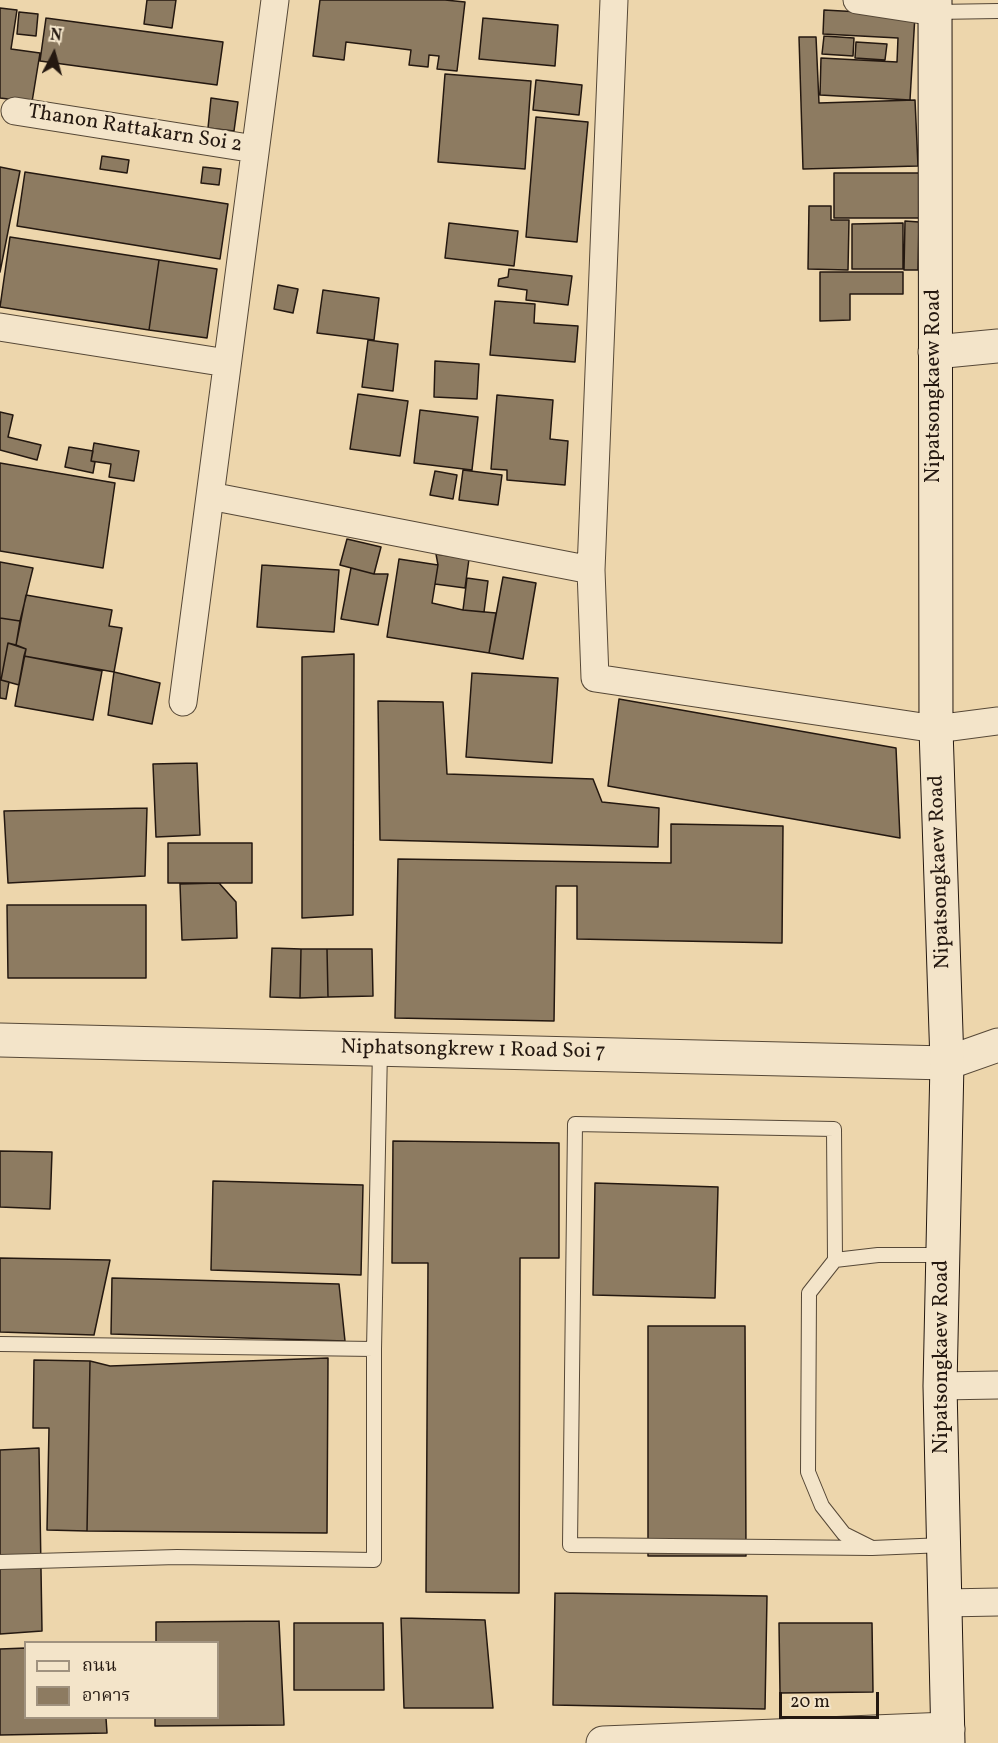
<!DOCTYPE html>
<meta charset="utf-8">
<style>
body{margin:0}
#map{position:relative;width:998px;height:1743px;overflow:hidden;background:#edd6ac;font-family:Vollkorn,"Noto Serif Thai",serif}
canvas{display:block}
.legend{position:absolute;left:24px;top:1641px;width:195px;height:78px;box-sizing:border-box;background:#f3e4c9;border:2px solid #a0927f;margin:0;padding:8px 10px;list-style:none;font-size:18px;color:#241810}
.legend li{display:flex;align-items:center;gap:12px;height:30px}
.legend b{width:30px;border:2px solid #a0927f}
.north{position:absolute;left:24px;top:24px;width:60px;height:60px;-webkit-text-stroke:4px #f3e4c9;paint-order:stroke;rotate:6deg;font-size:16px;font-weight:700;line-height:24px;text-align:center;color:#241810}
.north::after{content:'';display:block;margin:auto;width:21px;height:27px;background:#241810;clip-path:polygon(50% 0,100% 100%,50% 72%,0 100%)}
.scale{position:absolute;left:779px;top:1692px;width:100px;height:27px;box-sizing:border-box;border:3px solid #241810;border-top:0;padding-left:8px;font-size:18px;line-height:21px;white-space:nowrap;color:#241810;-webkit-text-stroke:4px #f3e4c9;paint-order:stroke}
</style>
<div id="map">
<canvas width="998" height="1743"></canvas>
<ul class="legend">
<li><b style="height:8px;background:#f3e4c9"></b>ถนน</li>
<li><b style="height:16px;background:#8d7b61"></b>อาคาร</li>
</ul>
<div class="north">N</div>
<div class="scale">20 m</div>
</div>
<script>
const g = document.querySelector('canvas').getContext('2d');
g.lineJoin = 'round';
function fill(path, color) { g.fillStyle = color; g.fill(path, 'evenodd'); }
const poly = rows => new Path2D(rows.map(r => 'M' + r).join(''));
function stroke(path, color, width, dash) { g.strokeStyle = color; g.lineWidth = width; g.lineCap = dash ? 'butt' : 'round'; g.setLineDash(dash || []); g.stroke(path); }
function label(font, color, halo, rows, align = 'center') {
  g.font = font + ' Vollkorn,serif'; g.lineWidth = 6; g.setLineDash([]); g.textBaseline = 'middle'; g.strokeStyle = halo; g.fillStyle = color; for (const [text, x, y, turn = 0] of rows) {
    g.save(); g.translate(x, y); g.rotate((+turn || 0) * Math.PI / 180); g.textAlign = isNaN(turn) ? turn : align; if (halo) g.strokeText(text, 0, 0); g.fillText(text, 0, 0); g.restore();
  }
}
const building = poly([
 [147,0,176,0,172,28,144,24,147,0],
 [320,0,445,0,465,2,457,71,437,69,439,56,429,55,428,67,409,65,411,50,346,42,344,60,313,56,320,0],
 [0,8,17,10,11,49,40,53,32,102,0,98,0,8],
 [824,10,915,15,910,100,820,95,821,58,897,62,898,38,823,34,824,10],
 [19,12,38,14,36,36,17,34,19,12],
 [46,18,223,42,217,85,40,61,46,18],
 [483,18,558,25,555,66,479,59,483,18],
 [824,36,854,38,853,56,822,54,824,36],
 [799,37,816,37,819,103,915,100,918,166,803,169,799,37],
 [856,42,887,44,885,60,855,58,856,42],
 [445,74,531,81,525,169,438,162,445,74],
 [536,80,582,85,579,115,533,110,536,80],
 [211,98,238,102,234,131,208,128,211,98],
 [536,117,588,122,577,242,526,237,536,117],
 [102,156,129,160,127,173,100,169,102,156],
 [0,167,20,171,0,272,0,167],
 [203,167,221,169,219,185,201,183,203,167],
 [25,172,228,204,220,259,17,226,25,172],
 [834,173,919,173,919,218,834,218,834,173],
 [809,206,831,206,831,220,849,220,848,270,808,269,809,206],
 [905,221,919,222,918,270,904,270,905,221],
 [449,223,518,231,514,266,445,258,449,223],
 [903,223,903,269,852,269,852,224,903,223],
 [10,237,159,260,149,330,0,307,10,237],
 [159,260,217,269,207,338,149,330,159,260],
 [509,269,572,276,568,305,526,300,527,290,498,286,499,279,508,277,509,269],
 [820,272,903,272,903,294,850,294,850,320,820,321,820,272],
 [278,285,298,289,293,313,274,309,278,285],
 [323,290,379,298,374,340,317,333,323,290],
 [495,301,535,304,534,323,578,326,575,362,490,355,495,301],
 [368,340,398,344,393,391,362,387,368,340],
 [435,361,479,364,477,399,434,397,435,361],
 [358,394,408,401,400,456,350,449,358,394],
 [497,395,553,400,550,439,568,441,565,485,507,480,507,470,491,469,497,395],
 [420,410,478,417,472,470,414,463,420,410],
 [0,412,13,415,8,437,41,445,37,460,0,450,0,412],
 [94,443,139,451,134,481,109,477,111,464,91,461,94,443],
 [69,447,93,451,91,461,95,462,93,473,65,467,69,447],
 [0,463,115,483,103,568,0,551,0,463],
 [463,470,502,475,498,505,459,500,463,470],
 [435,471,457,475,453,499,430,495,435,471],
 [347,539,381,547,374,574,340,565,347,539],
 [436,554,469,559,465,588,435,584,438,565,436,554],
 [399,559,438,565,432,603,463,610,496,613,489,653,387,637,399,559],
 [0,562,33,568,20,621,0,618,0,562],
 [262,565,339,570,334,632,257,627,262,565],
 [351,568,374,574,388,574,378,625,341,619,351,568],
 [503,577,536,583,523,659,489,653,503,577],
 [467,578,488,581,484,612,463,610,467,578],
 [26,595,112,610,109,626,122,628,114,672,24,656,26,649,16,645,26,595],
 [0,618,20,621,16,645,8,643,1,680,9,682,6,699,0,698,0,618],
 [8,643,26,649,19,685,1,680,8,643],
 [354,654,353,915,302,918,302,657,354,654],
 [24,656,102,671,93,720,15,706,24,656],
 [114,672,160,683,152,724,108,715,114,672],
 [472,673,558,678,552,763,466,757,472,673],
 [619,699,896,748,900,838,608,786,619,699],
 [378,701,443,702,447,774,593,779,602,802,659,808,658,847,380,840,378,701],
 [197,763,200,835,156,837,153,764,197,763],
 [147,808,145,876,8,883,4,811,147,808],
 [671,824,783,826,782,943,577,939,577,886,556,886,554,1021,395,1018,398,859,671,863,671,824],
 [168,843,252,843,252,883,168,883,168,843],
 [219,883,236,902,237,938,182,940,180,884,219,883],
 [7,905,146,905,146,978,8,978,7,905],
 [272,948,301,949,300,998,270,997,272,948],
 [301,949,327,949,328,997,300,998,301,949],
 [327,949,372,949,373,996,328,997,327,949],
 [393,1141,559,1143,559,1258,520,1258,519,1593,426,1592,428,1263,392,1263,393,1141],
 [0,1151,52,1152,50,1209,0,1207,0,1151],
 [213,1181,363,1185,361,1275,211,1270,213,1181],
 [595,1183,718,1187,715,1298,593,1295,595,1183],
 [0,1258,110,1260,94,1335,0,1332,0,1258],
 [112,1278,339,1284,345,1341,111,1334,112,1278],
 [648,1326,745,1326,746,1556,648,1556,648,1326],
 [328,1358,327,1533,87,1531,90,1361,110,1366,328,1358],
 [34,1360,90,1361,87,1531,47,1530,49,1428,33,1428,34,1360],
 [39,1448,42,1631,0,1634,0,1450,39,1448],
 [555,1593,767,1596,765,1709,553,1705,555,1593],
 [401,1618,485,1620,493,1708,404,1708,401,1618],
 [279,1621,284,1725,155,1726,155,1718,218,1718,218,1642,156,1642,156,1622,279,1621],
 [294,1623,383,1623,384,1690,294,1690,294,1623],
 [779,1623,872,1623,873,1692,780,1693,779,1623],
 [26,1648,26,1718,106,1718,107,1733,0,1735,0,1649,26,1648]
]);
fill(building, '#8d7b61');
stroke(building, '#241810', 1.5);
const service = poly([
 [935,12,998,11],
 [943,1255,878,1255,835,1260,809,1293,808,1472,822,1506,844,1534,872,1548,944,1545],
 [835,1260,834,1129,575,1124,570,1545,872,1548],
 [0,1344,374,1349],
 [0,1562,177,1557,374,1560,374,1349,380,1049]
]);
const minor = poly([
 [857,0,935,12],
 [15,111,255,149],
 [0,327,227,363],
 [210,496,591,570,614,0],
 [591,570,595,678,936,729,998,721],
 [183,702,275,0],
 [940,1386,998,1385],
 [945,1603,998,1602]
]);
const tertiary = poly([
 [935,352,998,346],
 [0,1040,947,1063,998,1045],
 [603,1743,948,1729]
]);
const secondary = poly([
 [935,0,936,729,947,1063,940,1386,948,1743]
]);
stroke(service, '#564837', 16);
stroke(minor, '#564837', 29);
stroke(tertiary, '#564837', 35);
stroke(secondary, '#241810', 35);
stroke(service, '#f3e4c9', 14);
stroke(minor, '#f3e4c9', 27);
stroke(tertiary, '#f3e4c9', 33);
stroke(secondary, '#f3e4c9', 33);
label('21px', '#241810', '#f3e4c9', [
 ["Thanon Rattakarn Soi 2",135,130,9],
 ["Nipatsongkaew Road",935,386,-90],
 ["Nipatsongkaew Road",941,872,-92],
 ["Niphatsongkrew 1 Road Soi 7",473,1051,1],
 ["Nipatsongkaew Road",943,1357,-90]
]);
</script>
